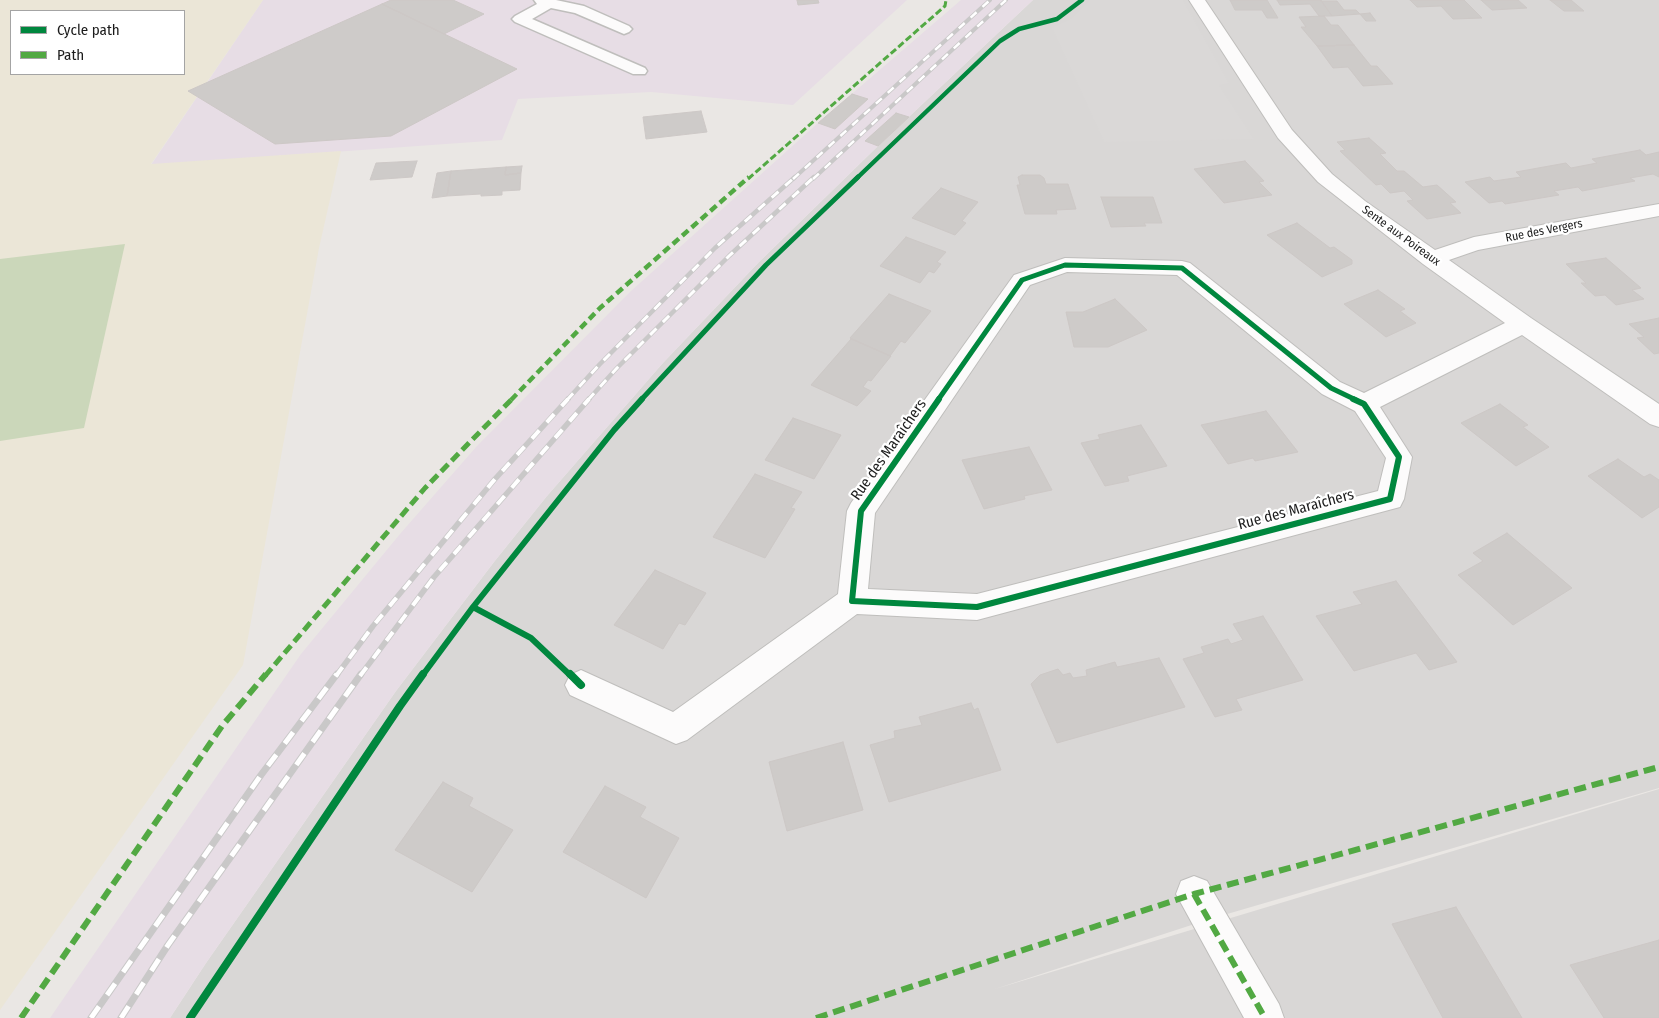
<!DOCTYPE html>
<meta charset="utf-8">
<style>
body{margin:0}
#map{position:relative;width:1659px;height:1018px;overflow:hidden;background:#eae7e4;font-family:"Fira Sans Condensed",sans-serif}
canvas{display:block}
.legend{position:absolute;left:10px;top:10px;width:175px;height:65px;box-sizing:border-box;background:#fff;border:1px solid #a4a4a4;margin:0;padding:6px 9px;list-style:none;font-size:15px;color:#1b1b1b}
.legend li{display:flex;align-items:center;gap:10px;height:25px}
.legend b{width:25px;border:1px solid #a4a4a4}
</style>
<div id="map">
<canvas width="1659" height="1018"></canvas>
<ul class="legend">
<li><b style="height:6px;background:#00873e"></b>Cycle path</li>
<li><b style="height:6px;background:#52a943"></b>Path</li>
</ul>
</div>
<script>
const g = document.querySelector('canvas').getContext('2d');
g.lineJoin = 'round';
function fill(path, color) { g.fillStyle = color; g.fill(path, 'evenodd'); }
const poly = rows => new Path2D(rows.map(r => 'M' + r).join(''));
function stroke(path, color, width, dash) { g.strokeStyle = color; g.lineWidth = width; g.lineCap = dash ? 'butt' : 'round'; g.setLineDash(dash || []); g.stroke(path); }
function label(font, color, halo, rows, align = 'center') {
  g.font = font + ' "Fira Sans Condensed",sans-serif'; g.lineWidth = 4.5; g.setLineDash([]); g.textBaseline = 'middle'; g.strokeStyle = halo; g.fillStyle = color; for (const [text, x, y, turn = 0] of rows) {
    g.save(); g.translate(x, y); g.rotate((+turn || 0) * Math.PI / 180); g.textAlign = isNaN(turn) ? turn : align; if (halo) g.strokeText(text, 0, 0); g.fillText(text, 0, 0); g.restore();
  }
}
fill(poly([
 [1033,0,1659,0,1659,788,1210,919,995,989,1659,789,1659,1018,170,1018,206,963,396,691,494,562,547,496,662,364,759,262,878,146]
]), '#d9d7d6');
fill(poly([
 [263,0,907,0,793,105,651,92,518,99,502,140,151,165],
 [961,0,1033,0,878,146,759,262,662,364,547,496,494,562,396,691,206,963,170,1018,50,1018,301,654,400,534,477,446,631,291,818,123]
]), '#e7dde5');
fill(poly([
 [0,0,263,0,151,164,341,151,319,248,243,665,0,1010],
 [11,11,184,11,184,74,11,74]
]), '#ebe6d7');
fill(poly([
 [125,244,84,428,0,441,0,259]
]), '#cbd7ba');
fill(poly([
 [1090,0,1183,0,1229,83,1219,85,1254,139,1104,142,1052,28,1069,20]
]), '#dad8d7');
const building = poly([
 [391,0,453,0,484,14,444,34,382,4,391,0],
 [797,0,818,0,819,3,798,5,797,0],
 [1230,0,1267,0,1278,18,1267,18,1262,10,1235,10,1230,0],
 [1277,0,1321,0,1332,16,1319,16,1310,4,1280,5,1277,0],
 [1410,0,1464,0,1482,18,1453,19,1441,6,1417,7,1410,0],
 [1481,0,1518,0,1527,8,1492,10,1481,0],
 [1550,0,1571,0,1584,11,1564,11,1550,0],
 [1321,1,1337,1,1344,10,1356,10,1360,14,1332,16,1321,1],
 [382,4,517,69,391,136,275,144,188,91,382,4],
 [1370,13,1376,21,1366,21,1360,14,1370,13],
 [1324,16,1331,25,1338,25,1354,45,1317,46,1301,27,1306,27,1299,17,1324,16],
 [1354,45,1371,66,1377,66,1393,84,1363,86,1348,67,1333,68,1317,46,1354,45],
 [852,94,868,99,835,129,818,123,852,94],
 [701,111,707,132,646,139,643,117,701,111],
 [896,113,909,117,878,146,865,141,896,113],
 [1369,138,1386,153,1380,154,1397,171,1404,171,1423,187,1437,185,1456,202,1450,203,1461,213,1427,219,1407,201,1413,200,1404,191,1390,193,1381,184,1376,185,1340,151,1345,150,1337,142,1369,138],
 [1640,150,1646,155,1659,152,1659,177,1653,174,1630,178,1635,181,1582,191,1578,187,1554,191,1559,195,1505,204,1502,201,1489,203,1465,182,1490,177,1494,181,1521,177,1516,172,1566,163,1571,168,1597,163,1592,159,1640,150],
 [417,161,412,177,370,180,376,163,417,161],
 [1245,161,1264,181,1259,182,1272,195,1224,203,1194,169,1245,161],
 [522,166,521,173,505,175,506,167,522,166],
 [506,167,505,175,521,173,520,190,502,191,502,195,481,196,481,194,447,196,451,171,506,167],
 [451,171,447,196,432,198,437,173,451,171],
 [1022,175,1040,175,1044,178,1046,184,1068,184,1076,209,1056,210,1057,214,1025,214,1017,185,1020,185,1018,177,1022,175],
 [941,188,978,202,962,221,966,223,955,235,912,218,941,188],
 [1101,197,1153,197,1162,223,1144,223,1146,226,1111,227,1101,197],
 [1297,223,1330,248,1334,247,1352,260,1352,264,1322,277,1267,235,1297,223],
 [906,237,946,252,937,262,941,264,934,273,929,271,920,283,880,266,906,237],
 [1606,258,1641,288,1632,290,1644,299,1616,305,1605,295,1595,296,1581,283,1586,283,1566,264,1606,258],
 [1378,290,1405,309,1400,311,1416,323,1386,337,1344,304,1378,290],
 [889,294,931,311,905,343,901,341,890,356,850,338,889,294],
 [1115,299,1147,330,1108,347,1074,347,1066,312,1083,312,1115,299],
 [1659,318,1659,353,1654,354,1637,338,1644,337,1629,324,1659,318],
 [851,339,891,356,871,381,868,380,863,387,871,391,857,406,811,385,851,339],
 [1500,404,1528,425,1523,427,1549,447,1516,466,1461,423,1500,404],
 [1266,411,1298,452,1255,461,1253,458,1228,464,1201,425,1266,411],
 [793,418,841,435,814,479,765,460,793,418],
 [1141,425,1167,466,1127,476,1129,481,1105,486,1081,443,1100,439,1098,435,1141,425],
 [1029,447,1052,490,1024,496,1025,499,984,509,962,460,1029,447],
 [1618,459,1644,477,1650,474,1659,480,1659,507,1642,518,1588,476,1618,459],
 [755,474,802,492,791,508,795,509,765,558,713,537,755,474],
 [1507,533,1572,588,1513,625,1458,575,1483,561,1473,553,1507,533],
 [655,570,706,593,685,625,679,623,663,649,614,625,655,570],
 [1396,581,1457,662,1429,670,1416,653,1354,671,1316,616,1362,604,1353,592,1396,581],
 [1263,616,1303,680,1236,699,1242,710,1215,717,1183,659,1204,653,1201,647,1228,639,1231,644,1243,640,1233,624,1263,616],
 [1159,658,1185,707,1057,743,1031,684,1040,675,1058,669,1063,675,1070,673,1073,678,1087,676,1086,670,1115,662,1117,667,1159,658],
 [971,703,974,710,978,708,1001,770,889,802,870,745,895,738,894,731,922,725,919,717,971,703],
 [843,742,863,810,787,831,769,762,843,742],
 [443,782,473,798,469,806,513,830,472,892,395,850,443,782],
 [605,786,646,807,640,817,679,838,646,898,563,852,605,786],
 [1456,907,1522,1018,1443,1018,1392,924,1456,907],
 [1659,940,1659,1018,1604,1018,1570,965,1659,940]
]);
fill(building, '#cecbc9');
stroke(building, '#cdc8c6', 1);
const service = poly([
 [534,0,556,0,584,6,629,26,632,29,629,32,624,34,575,13,551,8,532,19,645,68,647,71,645,74,633,74,515,22,512,19,515,16,537,4,534,0]
]);
const minor = poly([
 [1189,0,1205,0,1292,130,1332,174,1365,201,1435,250,1474,237,1659,204,1659,216,1478,250,1449,260,1531,318,1659,404,1659,427,1650,424,1522,335,1380,407,1412,457,1404,499,1400,507,977,620,857,614,687,740,676,744,570,695,565,685,570,675,581,670,673,712,838,594,847,511,851,503,1014,275,1065,258,1182,261,1190,263,1340,382,1364,393,1505,323,1423,264,1318,182,1278,138,1189,0],
 [1067,272,1177,275,1322,394,1355,411,1386,458,1378,491,977,594,868,589,875,513,1030,285,1067,272],
 [1194,876,1207,881,1279,1004,1284,1018,1244,1018,1176,894,1181,881,1194,876]
]);
stroke(service, '#bfbebc', 3);
stroke(minor, '#bfbebc', 2);
fill(service, '#fcfbfb');
fill(minor, '#fcfbfb');
const railFar3 = poly([
 [793,179,990,0],
 [813,179,1006,0]
]);
const railFar2 = poly([
 [567,400,600,364,715,248,795,177],
 [588,400,617,368,729,256,814,177]
]);
const railFar1 = poly([
 [336,676,373,626,495,479,568,399],
 [360,676,434,577,589,399]
]);
const rail = poly([
 [91,1018,261,775,337,674],
 [121,1018,168,945,361,674]
]);
stroke(railFar3, '#c9c8c8', 4);
stroke(railFar2, '#c9c8c8', 4.5);
stroke(railFar1, '#c9c8c8', 5.5);
stroke(rail, '#c9c8c8', 7);
stroke(railFar3, '#fff', 2.5, [8]);
stroke(railFar2, '#fff', 3, [9]);
stroke(railFar1, '#fff', 4, [11]);
stroke(rail, '#fff', 5, [14]);
stroke(poly([
 [748,179,945,6,946,0]
]), '#52a943', 3, [7, 3]);
stroke(poly([
 [511,400,600,308,749,177]
]), '#52a943', 4.5, [8, 4.5]);
stroke(poly([
 [265,676,425,488,512,399]
]), '#52a943', 5, [10, 5]);
stroke(poly([
 [1194,894,1265,1018],
 [21,1018,222,726,266,674],
 [816,1018,1194,894,1659,767]
]), '#52a943', 6, [12, 6]);
stroke(poly([
 [856,179,1000,41,1019,29,1057,19,1082,0]
]), '#00873e', 4.5);
stroke(poly([
 [641,400,766,265,858,177],
 [938,400,1022,280,1065,265,1182,268,1331,388,1356,400]
]), '#00873e', 5);
stroke(poly([
 [939,399,861,511,852,601,977,607,1390,499,1399,457,1364,404,1353,399],
 [473,607,531,638,571,676],
 [422,676,473,607,614,430,642,399]
]), '#00873e', 6);
stroke(poly([
 [570,674,581,685],
 [190,1018,400,706,423,674]
]), '#00873e', 8);
label('12px', '#1b1b1b', '#fff', [
 ["Rue des Vergers",1544,231,-11],
 ["Sente aux Poireaux",1401,236,36]
]);
label('15px', '#1b1b1b', '#fff', [
 ["Rue des Maraîchers",889,450,-55],
 ["Rue des Maraîchers",1296,510,-15]
]);
</script>
